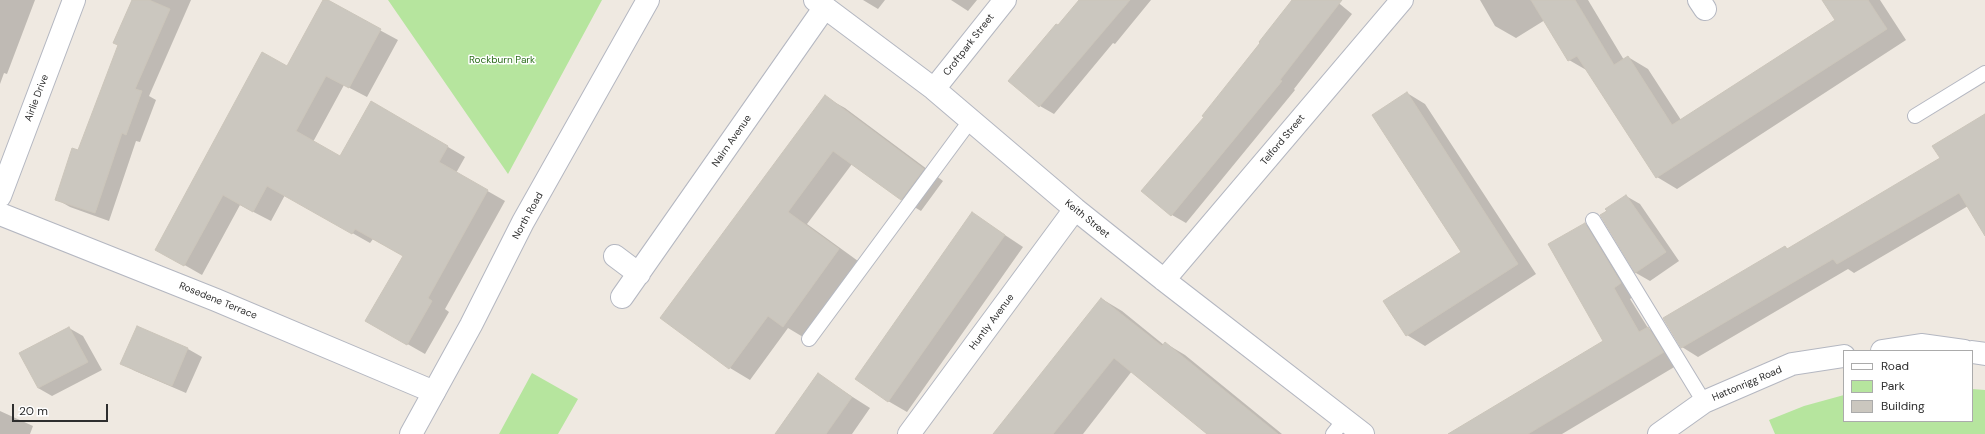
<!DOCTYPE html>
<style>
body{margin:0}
#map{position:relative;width:1985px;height:434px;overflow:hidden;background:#efe9e1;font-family:"DM Sans",sans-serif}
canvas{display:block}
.legend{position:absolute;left:1843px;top:350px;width:130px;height:72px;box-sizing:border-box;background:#fff;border:1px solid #ababab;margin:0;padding:5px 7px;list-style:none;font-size:12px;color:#2e2e2e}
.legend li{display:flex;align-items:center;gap:8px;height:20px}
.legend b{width:20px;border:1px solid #ababab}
.scale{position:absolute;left:12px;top:404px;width:96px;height:18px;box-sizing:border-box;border:2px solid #2e2e2e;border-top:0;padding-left:5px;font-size:12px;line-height:14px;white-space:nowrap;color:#2e2e2e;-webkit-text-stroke:3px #fff;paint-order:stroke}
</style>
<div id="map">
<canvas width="1985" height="434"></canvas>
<ul class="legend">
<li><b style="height:5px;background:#fff"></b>Road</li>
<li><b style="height:11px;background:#b6e59e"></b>Park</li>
<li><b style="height:11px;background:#cbc7bf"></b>Building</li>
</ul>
<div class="scale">20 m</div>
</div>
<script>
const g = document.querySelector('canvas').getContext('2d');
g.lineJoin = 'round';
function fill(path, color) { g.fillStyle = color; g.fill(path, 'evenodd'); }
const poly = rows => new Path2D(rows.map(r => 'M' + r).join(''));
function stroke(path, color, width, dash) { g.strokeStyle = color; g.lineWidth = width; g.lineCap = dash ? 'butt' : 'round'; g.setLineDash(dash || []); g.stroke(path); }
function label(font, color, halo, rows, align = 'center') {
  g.font = font + ' "DM Sans",sans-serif'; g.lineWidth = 3; g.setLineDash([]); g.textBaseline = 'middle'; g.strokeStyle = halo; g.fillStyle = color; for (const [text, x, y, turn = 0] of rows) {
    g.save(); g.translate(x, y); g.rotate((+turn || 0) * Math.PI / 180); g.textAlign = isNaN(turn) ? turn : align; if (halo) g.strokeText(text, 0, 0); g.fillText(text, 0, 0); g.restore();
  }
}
fill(poly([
 [388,0,602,0,508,174],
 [532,373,578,399,558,434,499,434],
 [1972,389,1985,390,1985,434,1775,434,1769,420,1804,406,1844,395,1844,421,1972,421]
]), '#b6e59e');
fill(poly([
 [0,0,35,0,7,74,4,73,0,84],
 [133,0,191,0,149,96,156,100,140,142,136,141,109,221,70,207,56,199,79,151,119,45],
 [324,0,398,40,367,97,344,85,313,142,341,158,372,102,465,157,456,173,505,201,445,309,449,312,425,354,367,321,404,256,373,239,370,243,285,195,271,221,240,205,202,275,174,259,287,67],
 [863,0,885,0,878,9],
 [951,0,977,0,968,11],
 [1080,0,1151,0,1115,44,1113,43,1054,114,1040,106,1059,26],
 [1293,0,1335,0,1352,14,1294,89,1295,90,1186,223,1172,215,1143,191,1205,117,1204,116],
 [1480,0,1588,0,1624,60,1628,57,1648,69,1681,120,1836,20,1823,0,1880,0,1906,40,1677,189,1657,177,1588,71,1569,60,1545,20,1516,38,1495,26],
 [1407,93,1425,104,1536,274,1425,346,1407,335,1462,252],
 [825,97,845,108,943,181,921,211,901,199,852,164,807,224,858,261,803,337,788,328,750,380,730,368,661,318],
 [1985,115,1985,234,1968,206,1854,273,1848,269,1698,357,1682,347,1785,247,1788,249,1941,159],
 [1626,196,1640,204,1679,261,1650,281,1636,273,1601,215],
 [972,213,1023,247,907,412,888,401],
 [1585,224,1603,234,1638,293,1630,299,1648,328,1666,338,1681,363,1562,434,1467,434,1605,341],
 [1102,299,1122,311,1164,345,1165,343,1185,355,1282,434,1209,434,1132,371,1083,434,995,434],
 [138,327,188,349,202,357,186,393,135,371,121,363],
 [69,328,83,336,102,370,52,396,38,388],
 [818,375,870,408,852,434,777,434],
 [0,411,33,426,30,434,0,434]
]), '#0003');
const building = poly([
 [132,0,149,0,170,9,135,89,142,91,126,135,122,133,95,213,55,200,72,148,78,150,118,45,113,43,132,0],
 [323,0,328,0,381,29,349,88,326,76,296,131,340,156,371,101,448,146,439,162,488,190,428,298,432,301,407,345,365,321,403,256,355,229,352,234,267,186,253,212,223,195,184,266,155,250,262,52,287,66,323,0],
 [1079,0,1130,0,1039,107,1008,81,1056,24,1058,25,1079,0],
 [1292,0,1342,0,1280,80,1282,81,1171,216,1141,191,1204,117,1202,116,1260,43,1259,42,1292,0],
 [1531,0,1575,0,1614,65,1628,56,1672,125,1835,20,1822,0,1868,0,1887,29,1656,178,1577,56,1568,61,1531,0],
 [1407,92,1518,264,1406,336,1383,301,1461,252,1372,115,1407,92],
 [825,95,924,169,901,200,833,151,788,212,839,249,783,327,768,316,729,369,660,318,825,95],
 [1985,114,1985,236,1959,193,1837,264,1833,259,1681,348,1663,318,1785,246,1787,249,1940,158,1932,146,1985,114],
 [1626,195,1666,252,1635,273,1600,215,1607,211,1605,209,1626,195],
 [972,212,1005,235,888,402,855,379,972,212],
 [1585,223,1621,283,1614,288,1639,332,1648,327,1664,352,1528,434,1448,434,1603,341,1548,244,1585,223],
 [1101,298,1162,346,1165,342,1278,434,1207,434,1114,358,1053,434,993,434,1101,298],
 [137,326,188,348,172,386,120,364,137,326],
 [69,327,88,362,38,388,19,353,69,327],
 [818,373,852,397,826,434,775,434,818,373]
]);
fill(building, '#cbc7bf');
stroke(building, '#cbc5ba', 1);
const lane = poly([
 [1915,116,1985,73],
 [1593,220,1704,402],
 [809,339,970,121],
 [1333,434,1344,420]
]);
const street = poly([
 [815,0,934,89,1075,209,1164,280,1363,434],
 [1699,0,1705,9],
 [934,89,1005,0],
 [0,196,74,0],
 [0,214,216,300,434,392],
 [615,256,639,274],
 [1164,280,1402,0],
 [622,297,825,7],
 [909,434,1075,209]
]);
const secondary = poly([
 [1882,351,1921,345,1964,351],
 [1972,352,1985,354],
 [411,434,471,325,523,222,648,0],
 [1659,434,1704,402,1792,364,1844,356]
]);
stroke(lane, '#b4b7c1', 16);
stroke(street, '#b4b7c1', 24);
stroke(secondary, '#b4b7c1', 24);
stroke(lane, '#fff', 14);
stroke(street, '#fff', 22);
stroke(secondary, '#fff', 22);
label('10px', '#2e2e2e', '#fff', [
 ["Croftpark Street",969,45,-52],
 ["Airlie Drive",37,98,-69],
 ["Telford Street",1283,140,-50],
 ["Nairn Avenue",732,141,-55],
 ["North Road",528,216,-61],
 ["Keith Street",1087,219,39],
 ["Rosedene Terrace",218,301,22],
 ["Huntly Avenue",992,322,-53],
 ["Hattonrigg Road",1747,384,-23]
]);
label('10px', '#2c6e1b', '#fff', [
 ["Rockburn Park",502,60]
]);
</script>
